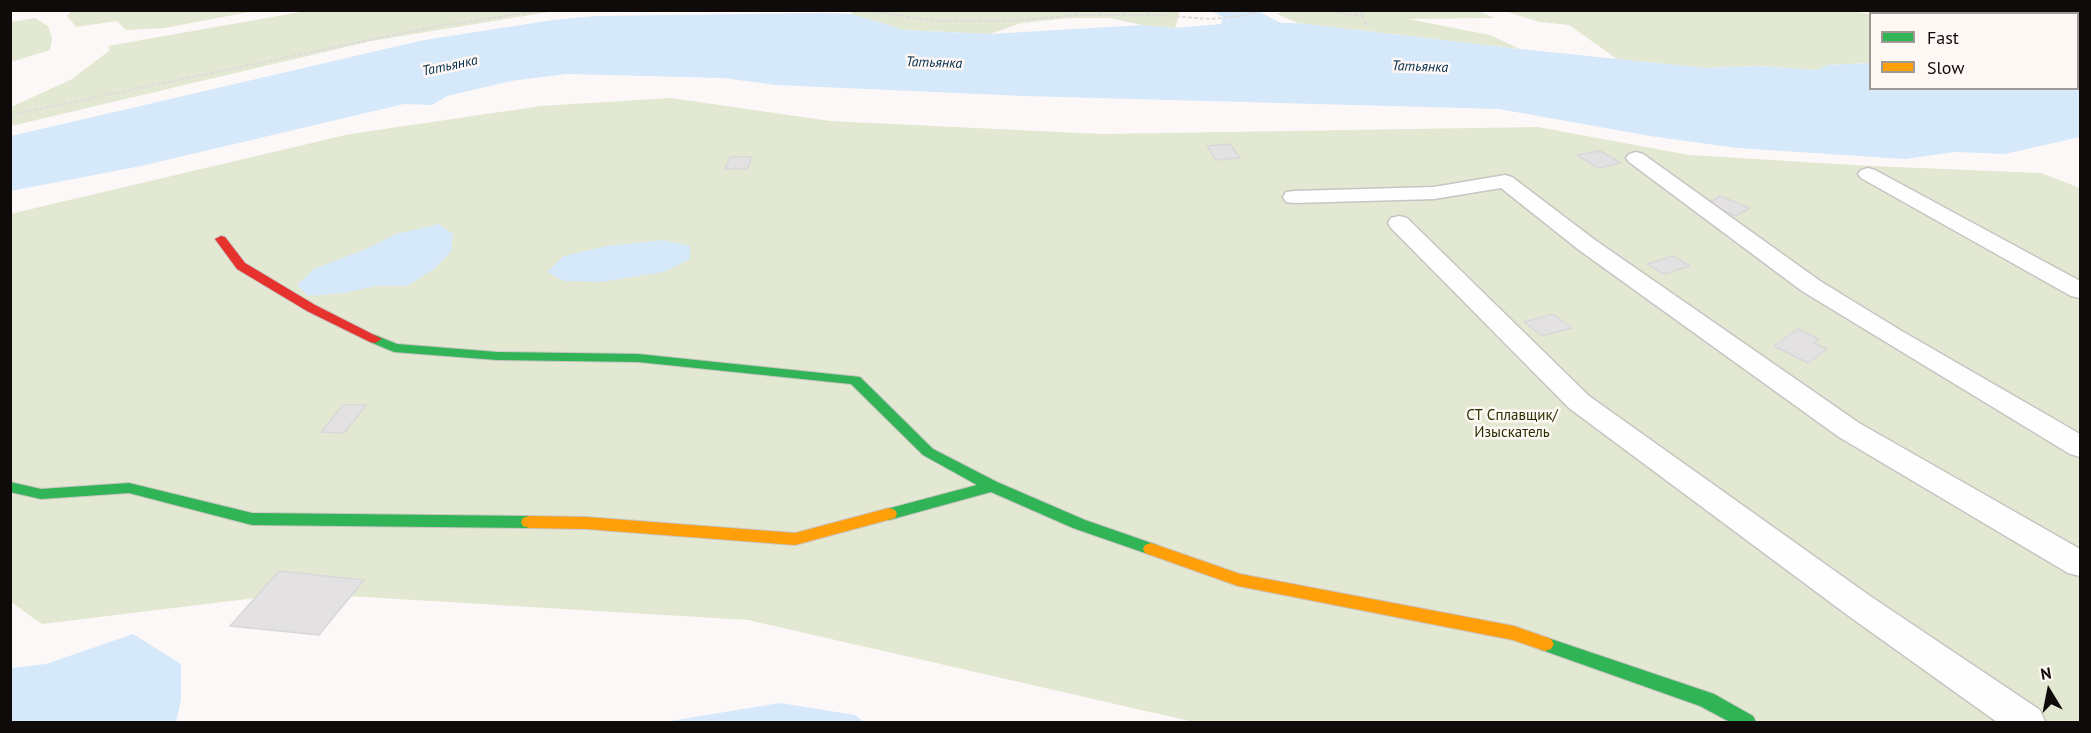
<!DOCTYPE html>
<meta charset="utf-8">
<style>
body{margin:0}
#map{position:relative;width:2091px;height:733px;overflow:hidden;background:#fcf8f7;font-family:"PT Sans",sans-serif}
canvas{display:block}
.frame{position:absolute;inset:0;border:12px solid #0f0b0a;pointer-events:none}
.legend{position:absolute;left:1869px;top:12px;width:210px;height:78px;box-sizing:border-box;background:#fff7f4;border:2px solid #9f9996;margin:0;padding:8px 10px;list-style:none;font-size:18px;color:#0f0b0a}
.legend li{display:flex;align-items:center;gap:12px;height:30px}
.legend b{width:30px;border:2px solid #9f9996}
.north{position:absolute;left:2019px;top:661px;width:60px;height:60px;-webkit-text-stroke:4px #fff7f4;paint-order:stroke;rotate:350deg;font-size:16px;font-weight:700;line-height:24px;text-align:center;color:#0f0b0a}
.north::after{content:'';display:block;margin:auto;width:21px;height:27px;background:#0f0b0a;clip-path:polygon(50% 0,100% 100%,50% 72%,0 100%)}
</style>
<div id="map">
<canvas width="2091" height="733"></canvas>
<div class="frame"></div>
<ul class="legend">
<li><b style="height:8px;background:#30b455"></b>Fast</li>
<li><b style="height:8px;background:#ff9f0a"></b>Slow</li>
</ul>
<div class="north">N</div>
</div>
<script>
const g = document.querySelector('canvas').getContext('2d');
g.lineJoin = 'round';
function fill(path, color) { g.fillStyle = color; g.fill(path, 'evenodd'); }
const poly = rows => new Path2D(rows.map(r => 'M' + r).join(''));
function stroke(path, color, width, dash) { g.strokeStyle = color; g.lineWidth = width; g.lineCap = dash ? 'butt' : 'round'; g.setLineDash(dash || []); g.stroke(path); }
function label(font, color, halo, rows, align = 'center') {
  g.font = font + ' "PT Sans",sans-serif'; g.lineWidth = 5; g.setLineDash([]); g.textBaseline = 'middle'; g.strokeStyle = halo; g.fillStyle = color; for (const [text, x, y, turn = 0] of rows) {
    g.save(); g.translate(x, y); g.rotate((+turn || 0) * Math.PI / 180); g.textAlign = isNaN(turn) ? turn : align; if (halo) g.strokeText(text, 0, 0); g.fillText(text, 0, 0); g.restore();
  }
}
fill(poly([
 [853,10,1180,11,1175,28,1142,25,1110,18,1071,18,1021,23,990,34,904,30,852,14],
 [1284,10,1478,11,1495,18,1408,19,1490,35,1520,49,1298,23,1277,14],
 [71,11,71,10,255,11,164,28,126,30,117,21,76,27,67,16],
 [306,11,598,11,549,12,371,41,11,126,11,107,72,79,110,50,108,46],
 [1504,11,1852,11,1870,14,1870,63,1828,65,1817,70,1759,66,1706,68,1617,59,1569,25,1540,22],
 [1918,11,2056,11,2043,14,1924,14],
 [35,18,48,26,52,38,50,50,11,62,11,22],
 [671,98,830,121,1101,134,1538,127,1689,155,1871,166,2041,173,2080,188,2080,722,1194,722,748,620,297,593,42,624,11,602,10,214,350,134,541,106]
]), '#e3e8d2');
fill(poly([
 [1258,11,1281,23,1298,23,1520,49,1706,68,1759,66,1817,70,1828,65,1870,63,1870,88,2078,88,2078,14,2043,13,2056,11,2080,11,2080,137,2005,154,1955,152,1905,159,1737,148,1650,136,1499,109,1024,96,776,85,723,78,567,74,511,81,447,96,432,105,404,104,141,166,11,191,11,136,424,40,553,20,595,16,824,13,852,14,904,30,990,34,1142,25,1175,28,1221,24,1223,17,1211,11],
 [439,224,453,234,451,252,434,269,407,286,375,286,344,293,308,296,297,285,314,269,366,249,396,234],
 [663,240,690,246,690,259,664,272,601,282,564,281,547,272,564,256,606,246],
 [133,634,181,664,181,700,176,722,11,722,11,668,46,664],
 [780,703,855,715,864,722,664,722]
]), '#d6e9fa');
const building = poly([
 [1230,144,1240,158,1216,160,1207,146,1230,144],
 [1600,151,1621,163,1598,168,1577,155,1600,151],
 [730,157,752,157,747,169,725,169,730,157],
 [1720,196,1750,208,1736,216,1707,204,1720,196],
 [1673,256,1690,266,1664,274,1647,264,1673,256],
 [1553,314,1572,328,1542,336,1524,322,1553,314],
 [1798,329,1819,339,1814,343,1827,349,1808,363,1774,346,1798,329],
 [343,405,366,405,344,433,321,432,343,405],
 [279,571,364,580,319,635,230,626,279,571]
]);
fill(building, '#e3e1e2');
stroke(building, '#d9d8d9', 1.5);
const street = poly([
 [1636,152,1643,154,1820,281,1900,330,2080,434,2080,457,2070,454,1802,291,1629,162,1626,158,1629,154,1636,152],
 [1868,168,1875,170,2080,281,2080,298,2071,296,1861,178,1858,174,1861,170,1868,168],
 [1505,175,1512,177,1595,240,1859,423,2080,549,2080,576,2068,573,1839,437,1579,250,1501,188,1434,199,1294,203,1286,202,1283,197,1286,192,1294,191,1434,187,1505,175],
 [1399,216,1407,218,1589,396,1870,596,2040,710,2045,722,1997,722,1846,614,1569,408,1391,228,1388,223,1391,218,1399,216]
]);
const fast = poly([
 [375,335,397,344,497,352,638,354,860,377,933,449,997,482,1085,520,1157,545,1159,549,1157,553,1151,555,1145,553,1073,528,991,492,889,520,883,518,881,514,883,510,977,485,923,455,851,384,638,362,497,360,394,352,370,342,368,339,375,335],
 [10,482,41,489,129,483,252,513,529,516,535,518,537,522,535,526,529,528,252,525,129,493,41,499,10,492,10,482],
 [1545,637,1714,694,1753,716,1756,722,1730,722,1700,706,1539,649,1536,644,1539,639,1545,637]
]);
const slow = poly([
 [889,508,895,510,897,514,895,518,795,545,586,529,529,528,523,526,521,522,523,518,529,516,586,517,795,533,889,508],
 [1151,543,1240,574,1514,626,1551,639,1554,644,1551,649,1545,651,1513,640,1238,586,1145,553,1143,549,1145,545,1151,543]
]);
const jam = poly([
 [221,236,225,237,245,263,315,305,382,339,375,343,370,342,307,311,237,269,215,239,221,236]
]);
stroke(street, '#c8c4c3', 3);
stroke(fast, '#c8c4c3', 2);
stroke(slow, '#c8c4c3', 2);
stroke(jam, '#c8c4c3', 2);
stroke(poly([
 [865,10,935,21,1008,21,1082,15,1158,15,1211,19,1242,16,1262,10],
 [1318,10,1363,16],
 [1361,10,1367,27],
 [10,115,432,27,544,10]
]), '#dddcdb', 2, [4, 2]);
fill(street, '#fffefe');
fill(fast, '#30b455');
fill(slow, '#ff9f0a');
fill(jam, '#e5322d');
label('italic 14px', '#022f4d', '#fff7f4', [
 ["Татьянка",934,63,2],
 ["Татьянка",450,66,-12],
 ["Татьянка",1420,67,2]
]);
label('15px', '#273000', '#fff7f4', [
 ["СТ Сплавщик/",1512,416],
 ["Изыскатель",1512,433]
]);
</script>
